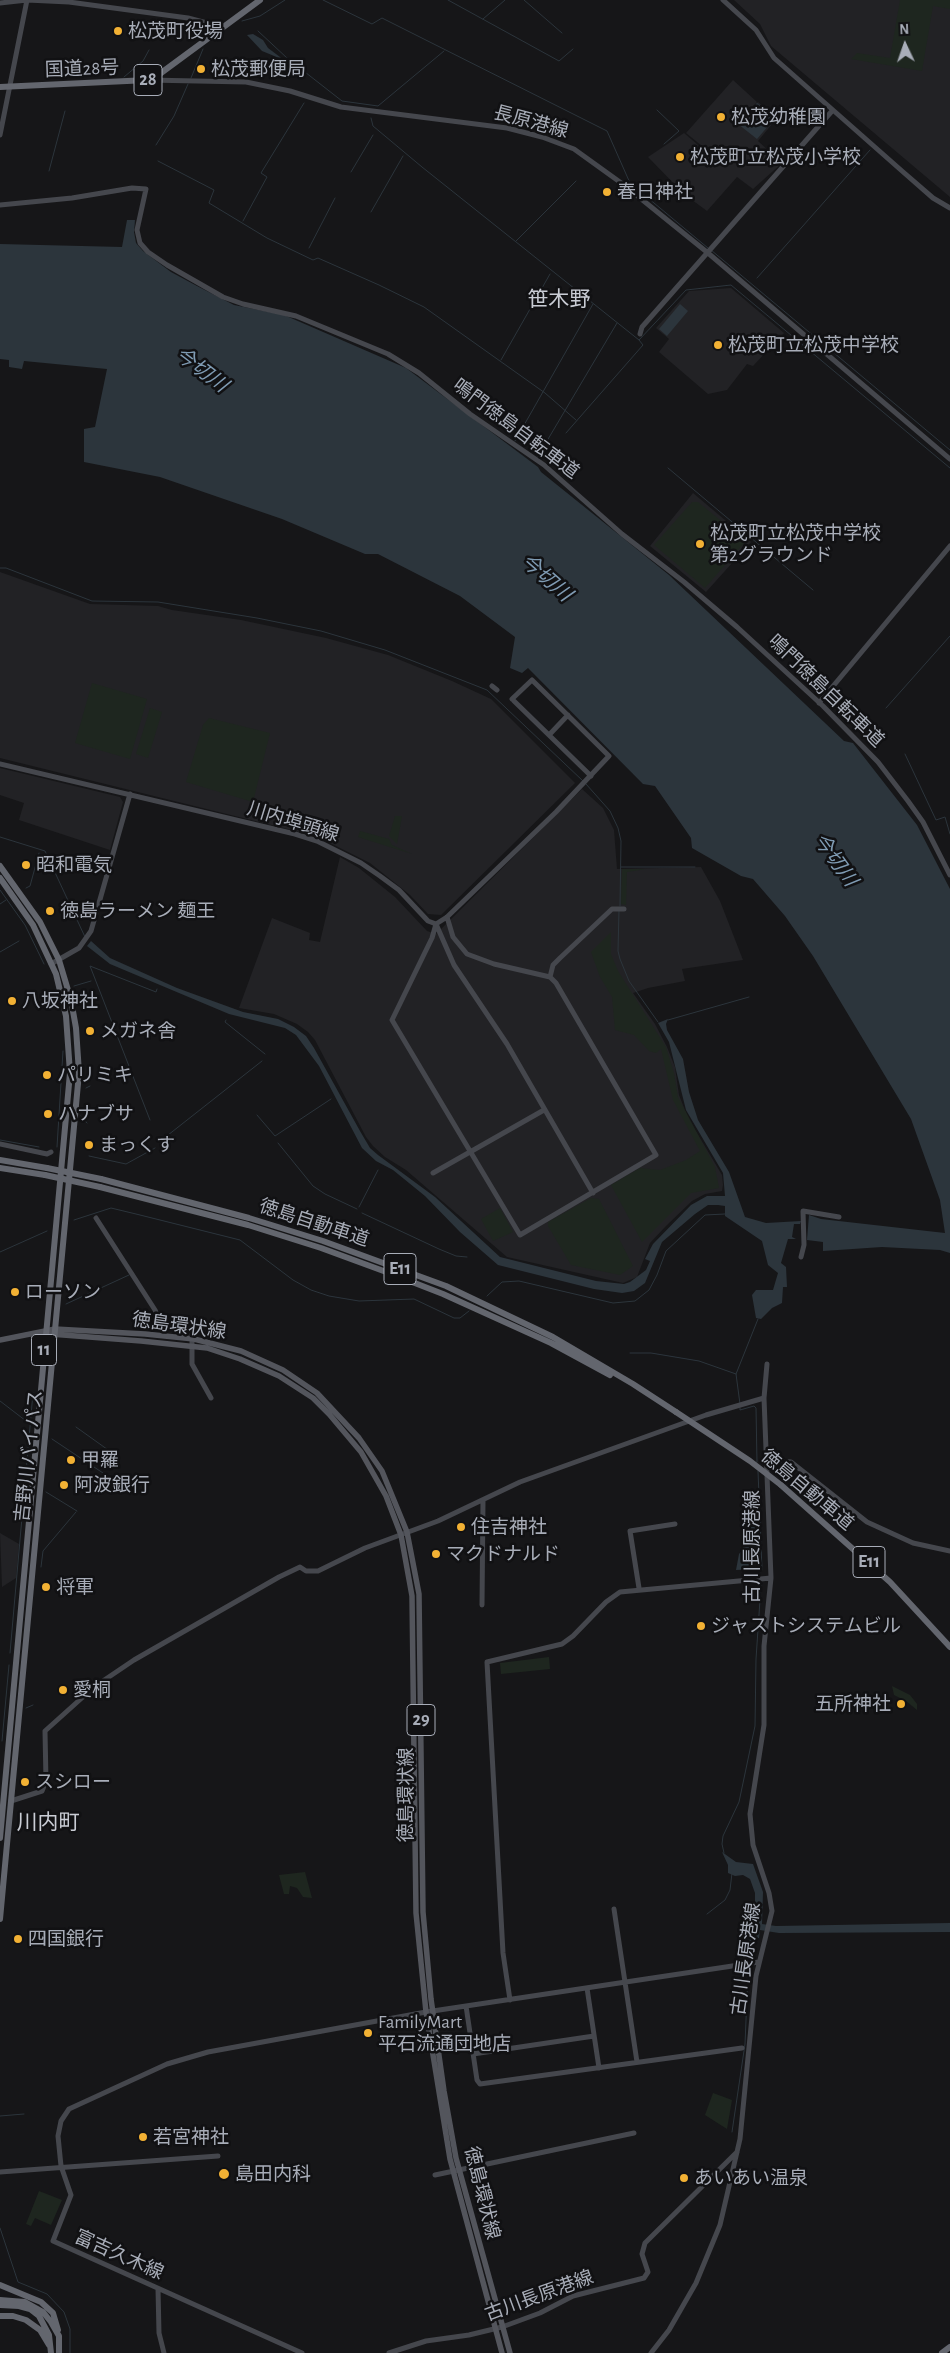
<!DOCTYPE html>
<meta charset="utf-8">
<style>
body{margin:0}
#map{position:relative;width:950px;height:2353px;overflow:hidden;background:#161618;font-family:"Alegreya Sans",sans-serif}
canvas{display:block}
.north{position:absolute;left:880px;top:20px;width:50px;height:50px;-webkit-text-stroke:4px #111113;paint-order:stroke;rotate:357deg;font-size:14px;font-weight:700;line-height:20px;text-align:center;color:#a8adb8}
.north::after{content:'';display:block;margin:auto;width:18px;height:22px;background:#a8adb8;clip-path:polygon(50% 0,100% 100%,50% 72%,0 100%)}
</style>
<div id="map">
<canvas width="950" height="2353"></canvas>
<div class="north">N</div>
</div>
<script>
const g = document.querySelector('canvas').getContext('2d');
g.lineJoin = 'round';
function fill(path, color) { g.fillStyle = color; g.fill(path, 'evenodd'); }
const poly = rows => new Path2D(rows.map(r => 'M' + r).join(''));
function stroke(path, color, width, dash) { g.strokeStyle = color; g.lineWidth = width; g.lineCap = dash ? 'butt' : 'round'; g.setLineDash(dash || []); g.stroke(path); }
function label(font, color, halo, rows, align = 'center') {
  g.font = font + ' "Alegreya Sans","Noto Sans JP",sans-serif'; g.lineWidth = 5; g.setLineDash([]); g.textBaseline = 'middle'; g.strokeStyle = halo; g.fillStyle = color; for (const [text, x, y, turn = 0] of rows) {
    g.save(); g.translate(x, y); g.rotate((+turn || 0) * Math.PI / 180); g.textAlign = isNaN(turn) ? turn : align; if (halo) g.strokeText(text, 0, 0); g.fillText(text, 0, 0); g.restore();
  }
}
fill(poly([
 [734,0,950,0,950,197,771,46,760,24],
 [733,80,757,102,751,109,758,102,777,118,758,141,782,163,753,189,737,177,707,211,684,194,648,157,684,133,712,157,713,155,686,133],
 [731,288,784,333,753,366,747,364,727,390,708,394,659,352,669,339,656,328,689,291],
 [693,493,751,542,706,592,650,546],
 [0,572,90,604,158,606,172,610,241,620,326,638,388,655,452,681,491,699,575,783,441,915,428,914,410,895,370,863,316,836,0,758],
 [0,768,120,797,123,802,110,850,19,820,24,803,0,795],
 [582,789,603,808,614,830,617,869,701,867,720,901,743,960,682,969,685,981,648,988,633,993,655,1024,667,1047,675,1067,679,1095,688,1118,722,1175,723,1185,722,1191,705,1194,692,1201,666,1226,650,1243,637,1277,623,1283,507,1257,406,1170,385,1157,373,1146,366,1137,315,1040,308,1032,297,1024,274,1014,239,1008,272,918,310,933,309,940,320,942,340,857,359,868,395,897,427,931,436,934],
 [0,1533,19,1544,16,1578,2,1587]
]), '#222225');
fill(poly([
 [900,0,950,0,950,9,933,6,922,71,851,59,857,53,890,58],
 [692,502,698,502,746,541,705,588,654,545],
 [92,683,147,699,130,759,75,743],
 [150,708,162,712,148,758,136,754],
 [209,718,270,733,253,802,186,782,203,725],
 [395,816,402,816,397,844,389,836],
 [360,831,389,839,392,845,412,854,358,837],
 [622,869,646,869,627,872,626,905,621,904],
 [611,932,611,954,618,971,666,1047,674,1073,678,1097,715,1167,719,1188,691,1193,642,1242,611,1185,640,1168,660,1170,686,1160,700,1151,673,1100,661,1049,656,1053,649,1051,634,1035,615,1030,612,997,600,977,591,952],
 [591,1198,599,1199,633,1266,620,1275,571,1265,548,1226,548,1222],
 [500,1208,513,1232,493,1241,481,1219],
 [549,1657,550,1669,501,1674,500,1663],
 [892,1686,910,1695,917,1704,917,1710,906,1701,894,1695],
 [305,1872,312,1898,303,1897,297,1888,290,1886,289,1894,284,1894,279,1875],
 [713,2093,732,2100,727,2129,705,2115],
 [39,2191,62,2200,51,2225,35,2218,31,2226,26,2224]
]), '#1e261f');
fill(poly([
 [253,34,263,40,268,48,284,60,262,51,247,35],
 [757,103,775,118,757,139,738,124],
 [127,220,135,220,134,232,136,243,143,251,171,272,197,286,234,305,284,315,406,368,538,467,541,472,669,575,844,741,853,743,917,825,950,889,950,1253,940,1250,882,1247,823,1251,823,1242,807,1240,809,1215,821,1219,945,1233,940,1200,911,1119,813,956,785,916,753,879,741,876,692,848,691,838,655,786,643,784,528,668,522,673,510,668,515,637,460,596,378,554,365,554,282,519,160,477,84,462,84,429,95,427,107,369,24,361,22,369,9,367,9,360,0,359,0,244,122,247],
 [680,304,688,311,667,336,659,329],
 [91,941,110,958,177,988,243,1012,278,1019,294,1027,306,1036,314,1048,360,1131,370,1148,378,1155,435,1197,500,1257,596,1281,624,1284,630,1282,646,1270,650,1261,645,1259,653,1244,691,1205,707,1196,725,1196,723,1173,686,1110,669,1042,658,1023,668,1019,666,1024,667,1030,683,1059,689,1092,698,1120,729,1172,745,1217,766,1223,801,1221,800,1224,794,1224,792,1237,796,1239,788,1239,781,1263,786,1267,787,1287,783,1287,782,1303,772,1308,761,1319,756,1318,752,1295,756,1290,773,1290,778,1273,768,1265,762,1241,725,1216,725,1206,718,1205,708,1205,695,1214,662,1242,645,1283,634,1291,622,1293,594,1289,498,1265,460,1232,425,1196,393,1170,376,1161,362,1148,319,1066,296,1035,285,1028,229,1014,110,964,87,946],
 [751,1527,755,1527,755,1569,736,1570,739,1554,743,1549,743,1541],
 [722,1852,736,1862,753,1864,763,1892,762,1924,776,1926,950,1923,950,1932,779,1933,760,1930,759,1938,754,1939,751,1946,748,1944,753,1932,751,1927,755,1923,755,1893,750,1879,743,1875,735,1876,728,1873,728,1865]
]), '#2c353c');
stroke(poly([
 [323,0,372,24,382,18,607,131,630,183,708,248],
 [448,0,559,61,573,49],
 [524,0,562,33],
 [483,19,505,0],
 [242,21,260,16,285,0],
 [258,31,287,58,342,101,378,106,444,51],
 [124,77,143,61,149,50],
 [191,78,203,49],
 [657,110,679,131,664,144],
 [371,118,373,126,422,167,639,340],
 [156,145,174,116,188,84],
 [158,161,214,190,209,203,267,238,313,260,318,258,379,285,424,307,545,393,576,420],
 [49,171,65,111],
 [351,172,373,135],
 [371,212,403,156],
 [243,221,267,177,261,173,304,103],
 [516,241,576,181],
 [309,248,335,198],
 [711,250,950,450],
 [757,278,870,150],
 [501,360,550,274],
 [566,433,643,345,639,340,686,290,731,285,950,468],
 [515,441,593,304],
 [538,456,617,323],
 [668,468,813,590],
 [0,568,6,568,92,601,158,602,257,618,321,631,385,650,487,690,583,781],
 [886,708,950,636],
 [905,754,936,820,945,817,950,834],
 [586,784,610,811,618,828,621,841,620,906],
 [0,837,45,851,85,937],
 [621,867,695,867],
 [26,888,30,886,39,853],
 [0,890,25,925,44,964],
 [0,904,6,900],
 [619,910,618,951,620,959,629,981,658,1022],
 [0,952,19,941],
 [74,986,91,981],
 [226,1020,225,1022,265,1054],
 [668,1020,749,997],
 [86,1088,90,1086],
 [257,1115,275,1136,331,1099],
 [81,1116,87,1123],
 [150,1120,90,966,156,992,157,989],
 [163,1139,262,1061],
 [0,1140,39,1147],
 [278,1143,313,1186,325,1194,357,1209],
 [57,1147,63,1051],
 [89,1156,126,1164,155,1148],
 [359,1207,378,1170],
 [362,1213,439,1249,456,1256,467,1257],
 [74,1220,111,1208,136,1214,240,1240,293,1280,311,1290,329,1296,359,1301,414,1299,454,1318,460,1318,469,1311],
 [0,1252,47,1231],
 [487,1296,502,1282,519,1281,613,1303,635,1301,649,1290,657,1275,666,1251,705,1215,725,1214],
 [66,1304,129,1275],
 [630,1353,651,1353,699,1361,736,1374],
 [0,1401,30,1424],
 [740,1404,736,1374,758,1319],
 [740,1408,740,1410,754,1406,756,1408,757,1462],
 [76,1427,118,1457],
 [52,1439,103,1473],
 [758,1471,762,1570],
 [46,1492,77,1511],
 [41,1567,43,1551,76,1512],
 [10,1653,33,1393],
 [26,1708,33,1705],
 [2,1741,9,1665],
 [724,1853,722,1844,723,1836,739,1802,755,1726,756,1659,761,1585],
 [707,1914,725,1900,730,1890,732,1873],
 [0,2116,24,2114],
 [732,2132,745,2044,748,1972],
 [0,2228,18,2282,47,2294,64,2312,70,2329,70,2353]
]), '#2c353c', 1);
stroke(poly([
 [723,0,756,30,774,58,902,171,933,198,950,208],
 [0,3,27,0,69,2,188,18,222,27],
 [148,80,246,82,290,91,341,107,507,128,542,137,574,149,624,185,708,253,950,459],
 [0,135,27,0],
 [0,205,72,198,132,188,146,189,137,230,140,243,148,252,167,265,223,297,243,304,296,316,388,354,419,373,470,414,544,465,622,534,684,582,737,627,823,706,878,762,908,801,923,822,950,875],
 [640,334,642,327,832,111],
 [492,686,497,690],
 [514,701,591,776],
 [819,703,950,546],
 [550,734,568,715],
 [0,764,295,834,317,841,361,863,380,876,399,890,428,921,436,924,447,917,556,812,609,756,532,680,512,699],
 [436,924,432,938,392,1020,520,1235,656,1155,556,983,550,977,494,964,467,954,453,937,447,917],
 [436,924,454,965,507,1044,593,1193],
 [51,964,79,948,91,931,130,794],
 [550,977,553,965,560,958,612,909,624,909],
 [0,1144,47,1154,51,1152],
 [433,1173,544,1110],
 [96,1218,155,1310,160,1322,192,1329,192,1364,211,1398],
 [801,1257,804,1245,803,1211,839,1217],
 [767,1460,791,1462,867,1522,913,1543,950,1551],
 [639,1588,630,1531,675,1524],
 [482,1605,483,1501],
 [11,1801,42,1791,46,1781,45,1731,94,1687,134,1660,279,1577,300,1567,306,1571,318,1571,365,1548,438,1521,520,1482,706,1415,764,1398],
 [614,1909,637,2062],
 [587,1988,599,2068],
 [510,2000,503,1953,487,1662,562,1644,573,1636,606,1602,620,1592,771,1578],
 [466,2006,477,2080,480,2084,742,2048],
 [473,2054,594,2036],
 [0,2172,218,2156],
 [435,2175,634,2133],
 [158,2289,159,2333,164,2353],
 [302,2353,53,2241,71,2195,61,2166,58,2136,61,2121,69,2109,167,2064,208,2052,426,2012,759,1962],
 [389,2353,426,2341,469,2335,502,2327,540,2313,573,2296,644,2278,648,2272,642,2254,645,2243,737,2152],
 [651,2353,669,2330,696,2283,720,2225,740,2139,756,1976,772,1911,769,1893,753,1845,750,1814,764,1725,764,1646,771,1578,764,1398,767,1364]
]), '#45474d', 5);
stroke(poly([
 [50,1334,141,1341,207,1348,240,1359,279,1376,313,1398,329,1414,361,1452,386,1496,401,1535,412,1596,416,1913,426,2012,450,2159,502,2353],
 [0,1340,55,1329,145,1334,194,1339,241,1351,283,1370,317,1393,359,1438,382,1471,407,1532,419,1594,423,1912,431,1999,444,2091,456,2158,510,2353]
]), '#53555c', 5.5);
stroke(poly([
 [0,87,148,80,161,73,260,0],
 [0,866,40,922,59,960,71,1000,76,1028,79,1073,0,1919],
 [0,878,33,925,56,974,66,1016,70,1073,0,1838],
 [0,1160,47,1168],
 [0,1168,45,1175],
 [101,1179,249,1218,323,1241,446,1286,553,1337,633,1384,676,1412],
 [100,1187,248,1225,321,1248,389,1273,443,1294,551,1343,610,1375],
 [781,1485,890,1582,950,1647],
 [0,2285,41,2302,53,2313,58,2330],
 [0,2300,25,2302,43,2312,51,2322,59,2336,59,2353],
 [0,2305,19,2306,30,2309,39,2316,49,2335,51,2353],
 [0,2316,13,2316,26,2320,40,2330,49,2345],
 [942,2353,950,2347]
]), '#63666e', 6);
stroke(poly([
 [47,1168,101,1179],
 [45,1175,100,1187],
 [676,1412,750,1461,781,1485]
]), '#63666e', 6);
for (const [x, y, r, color] of [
 [118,31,5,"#f2b134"],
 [201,69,5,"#f2b134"],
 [721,117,5,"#f2b134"],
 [680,157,5,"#f2b134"],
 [607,192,5,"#f2b134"],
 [718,345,5,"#f2b134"],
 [700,544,5,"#f2b134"],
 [26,865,5,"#f2b134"],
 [50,911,5,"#f2b134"],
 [12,1001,5,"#f2b134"],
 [90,1031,5,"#f2b134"],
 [47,1075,5,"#f2b134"],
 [48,1114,5,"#f2b134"],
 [89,1145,5,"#f2b134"],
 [15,1292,5,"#f2b134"],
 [71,1460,5,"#f2b134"],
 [64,1485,5,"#f2b134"],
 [461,1527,5,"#f2b134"],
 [436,1554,5,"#f2b134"],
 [46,1587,5,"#f2b134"],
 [701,1626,5,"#f2b134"],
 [63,1690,5,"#f2b134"],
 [901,1704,5,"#f2b134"],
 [25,1782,5,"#f2b134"],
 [18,1939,5,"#f2b134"],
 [368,2033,5,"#f2b134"],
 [143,2137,5,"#f2b134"],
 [224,2174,6,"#f2b134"],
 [684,2178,5,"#f2b134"]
]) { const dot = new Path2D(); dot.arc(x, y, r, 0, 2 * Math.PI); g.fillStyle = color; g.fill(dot); stroke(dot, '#111113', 2); }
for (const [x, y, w] of [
 [148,80,28],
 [400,1269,32],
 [44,1350,25],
 [869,1562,32],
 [421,1720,28]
]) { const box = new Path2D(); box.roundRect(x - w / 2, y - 15.5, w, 31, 4); g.fillStyle = '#111113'; g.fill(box); stroke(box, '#a8adb8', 1); }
label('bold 18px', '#a8adb8', null, [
 ["28",148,80],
 ["E11",400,1269],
 ["11",44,1350],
 ["E11",869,1562],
 ["29",421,1720]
]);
label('19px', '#a8adb8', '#111113', [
 ["松茂町役場",128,31],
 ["松茂郵便局",211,69],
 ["松茂幼稚園",731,117],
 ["松茂町立松茂小学校",690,157],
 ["春日神社",617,192],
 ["松茂町立松茂中学校",728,345],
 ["松茂町立松茂中学校",710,533],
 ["第2グラウンド",710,555],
 ["昭和電気",36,865],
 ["徳島ラーメン 麺王",60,911],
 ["八坂神社",22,1001],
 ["メガネ舎",100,1031],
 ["パリミキ",57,1075],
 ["ハナブサ",58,1114],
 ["まっくす",99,1145],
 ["ローソン",25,1292],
 ["甲羅",81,1460],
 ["阿波銀行",74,1485],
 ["住吉神社",471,1527],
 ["マクドナルド",446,1554],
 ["将軍",56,1587],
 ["ジャストシステムビル",711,1626],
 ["愛桐",73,1690],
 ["五所神社",891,1704,"right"],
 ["スシロー",35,1782],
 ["四国銀行",28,1939],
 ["FamilyMart",378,2022],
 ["平石流通団地店",378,2044],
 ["若宮神社",153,2137],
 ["島田内科",235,2174],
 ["あいあい温泉",694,2178]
], 'left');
label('19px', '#a8adb8', '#111113', [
 ["国道28号",82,69,-2],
 ["長原港線",531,122,15],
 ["鳴門徳島自転車道",516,429,37],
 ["鳴門徳島自転車道",826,691,44],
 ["川内埠頭線",293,822,17],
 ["徳島自動車道",314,1223,18],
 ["徳島環状線",179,1326,8],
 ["吉野川バイパス",29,1456,-84],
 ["徳島自動車道",807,1490,40],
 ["古川長原港線",752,1547,-90],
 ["徳島環状線",406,1795,-90],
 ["古川長原港線",746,1959,-82],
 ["徳島環状線",482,2193,76],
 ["富吉久木線",119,2255,24],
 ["古川長原港線",539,2296,-20]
]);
label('italic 20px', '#7f9bb3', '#111113', [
 ["今切川",201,370,37],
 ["今切川",546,578,41],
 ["今切川",835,860,54]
]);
label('21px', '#c9ccd4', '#111113', [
 ["笹木野",559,300],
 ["川内町",48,1823]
]);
</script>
